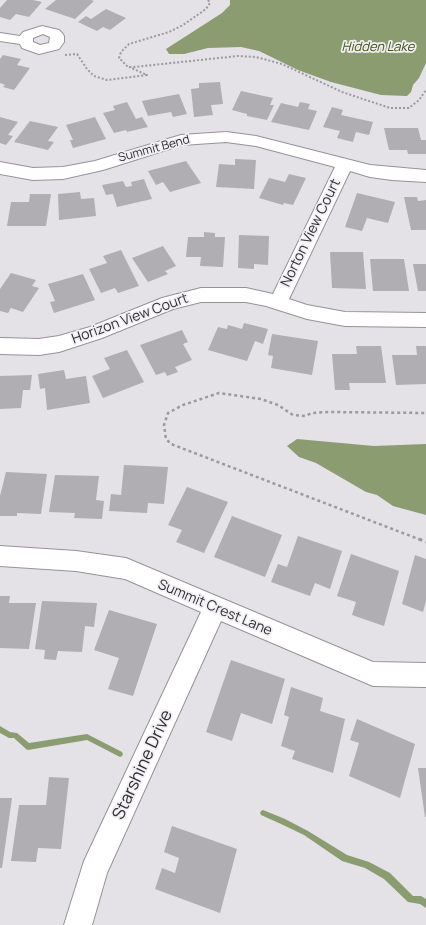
<!DOCTYPE html>
<style>
body{margin:0}
canvas{display:block;background:#e4e1e7}
</style>
<canvas width="426" height="925"></canvas>
<script>
const g = document.querySelector('canvas').getContext('2d');
g.lineJoin = 'round';
function fill(path, color) { g.fillStyle = color; g.fill(path, 'evenodd'); }
const poly = rows => new Path2D(rows.map(r => 'M' + r).join(''));
function stroke(path, color, width, dash) { g.strokeStyle = color; g.lineWidth = width; g.lineCap = dash ? 'butt' : 'round'; g.setLineDash(dash || []); g.stroke(path); }
function label(font, color, halo, rows, align = 'center') {
  g.font = font + ' Manrope,sans-serif'; g.lineWidth = 3.5; g.setLineDash([]); g.textBaseline = 'middle'; g.strokeStyle = halo; g.fillStyle = color; for (const [text, x, y, turn = 0] of rows) {
    g.save(); g.translate(x, y); g.rotate((+turn || 0) * Math.PI / 180); g.textAlign = isNaN(turn) ? turn : align; if (halo) g.strokeText(text, 0, 0); g.fillText(text, 0, 0); g.restore();
  }
}
fill(poly([
 [230,0,426,0,426,63,419,78,413,85,411,92,407,96,381,95,331,82,298,70,259,51,241,47,208,48,184,54,169,54,166,49,222,13,230,5],
 [297,439,374,446,426,444,426,515,393,506,377,495,366,492,316,463,299,457,287,446]
]), '#8b9c71');
fill(poly([
 [0,726,10,732,17,733,29,743,87,734,122,752,123,754,122,756,120,757,87,740,28,750,26,749,14,738,9,738,0,733,0,726],
 [263,810,285,819,308,831,347,855,369,862,390,873,413,896,421,896,426,899,426,908,420,904,408,902,384,879,365,868,342,861,304,835,281,824,261,815,260,813,261,811,263,810]
]), '#8b9c71');
fill(poly([
 [7,0,33,0,42,2,29,17,16,14,10,20,0,17,0,8],
 [56,0,91,0,94,1,75,19,45,9],
 [106,9,126,18,110,30,103,27,97,31,78,22,86,16,91,19],
 [3,55,21,59,17,65,30,68,14,90,3,87,5,85,0,83,0,59],
 [220,82,223,104,211,105,213,115,194,117,191,89,199,88,199,83],
 [241,91,273,98,270,105,274,105,267,120,247,116,247,114,232,110],
 [179,94,187,114,173,117,171,112,148,116,142,101],
 [127,102,136,119,142,117,148,127,127,132,126,130,114,133,103,113,115,110,113,106],
 [300,102,310,104,308,109,317,111,309,130,271,122,281,103,298,107],
 [332,107,343,110,341,115,373,122,369,135,356,132,353,142,337,138,340,131,323,127],
 [0,117,18,122,8,135,13,136,6,145,0,143],
 [95,117,106,139,73,148,70,140,73,140,66,125],
 [30,121,58,127,48,141,54,142,48,150,14,142],
 [384,128,418,128,421,140,426,140,426,154,408,154,407,150,389,150],
 [235,159,256,160,254,189,216,187,219,164,235,165],
 [186,161,201,183,170,192,163,182,156,185,148,171],
 [289,174,306,178,293,205,284,203,283,205,259,198,269,178,285,182],
 [144,179,152,199,117,207,113,194,106,195,102,185,123,181,126,187,132,186,131,182],
 [80,192,81,199,94,198,96,216,59,220,58,194],
 [357,193,395,202,388,223,367,218,362,231,345,227],
 [30,194,51,194,46,226,7,226,11,202,29,202],
 [404,197,417,197,418,201,426,200,426,230,411,230],
 [204,232,215,233,215,237,225,237,223,267,200,266,201,257,186,257,188,237,204,237],
 [239,235,269,236,268,265,254,264,254,269,238,268],
 [163,246,176,266,165,271,168,274,148,282,132,258],
 [121,250,139,286,118,293,115,288,101,293,89,269,107,263,103,256],
 [330,252,363,252,366,289,332,288],
 [370,259,404,259,409,291,373,291],
 [413,264,426,264,426,291,418,291],
 [11,273,36,280,32,286,39,288,23,312,11,308,8,313,0,311,0,289],
 [83,274,95,300,54,313,50,302,55,301,48,284],
 [244,323,268,329,263,344,255,341,247,361,208,350,218,327,227,329,228,325,242,329],
 [182,330,188,342,183,344,192,360,175,367,178,372,167,376,165,372,156,375,140,345],
 [272,334,318,341,312,375,271,368,273,356,268,355],
 [356,346,381,346,386,383,349,383,350,390,335,390,332,354,357,354],
 [416,346,426,346,426,384,396,385,392,355,417,355],
 [127,350,144,382,103,398,92,376,110,369,104,358],
 [64,370,66,379,86,376,90,403,47,410,45,388,40,389,38,374],
 [32,375,30,390,23,390,21,408,0,409,0,376],
 [124,465,168,467,164,504,148,503,147,513,109,511,111,494,121,495],
 [6,472,47,474,41,514,17,513,17,516,0,516,0,496],
 [55,475,99,476,96,500,104,501,102,519,74,518,75,513,49,512],
 [187,487,228,502,204,553,176,542,182,530,168,525],
 [232,516,282,535,265,577,214,557],
 [298,536,342,551,330,589,315,583,310,596,271,582,278,564,287,567],
 [351,554,399,571,384,626,352,615,356,602,337,596],
 [415,555,426,559,426,601,423,612,402,604],
 [0,596,10,596,9,603,36,603,29,649,0,648],
 [42,601,97,603,94,627,85,626,82,652,58,651,56,660,44,659,45,650,35,649],
 [109,610,157,624,133,696,108,689,119,658,94,650],
 [231,660,285,679,272,724,241,713,232,741,206,732],
 [291,687,323,698,320,711,345,719,333,773,292,759,295,751,281,746,289,717,284,715],
 [357,719,415,744,400,798,349,776,359,743,350,740],
 [418,768,426,768,426,817,425,817],
 [49,777,69,778,61,849,38,848,36,862,11,861,19,805,46,805],
 [0,798,12,798,2,868,0,868],
 [172,826,237,849,220,913,155,889,162,868,175,873,179,858,164,852]
]), '#b0aeb3');
const street = poly([
 [42,26,59,30,62,33,64,36,64,42,59,49,39,54,22,48,20,44,0,41,0,33,20,36,23,32,42,26],
 [43,34,50,37,49,43,40,45,33,42,33,38,43,34],
 [226,132,256,136,370,165,426,170,426,182,392,180,370,177,350,171,289,299,307,305,345,312,426,313,426,327,345,326,307,319,266,306,246,302,201,302,173,309,102,338,59,352,39,355,0,354,0,338,39,339,59,336,90,327,162,298,201,288,246,288,273,294,335,167,256,146,226,142,182,145,103,170,63,179,33,180,0,174,0,162,33,168,63,167,95,161,181,135,226,132],
 [0,546,76,551,126,558,373,662,426,663,426,687,373,686,221,621,107,873,92,925,64,925,84,861,201,612,125,579,76,571,0,566,0,546]
]);
stroke(street, '#969398', 2);
stroke(poly([
 [208,0,210,3,206,9,183,25,169,32,129,44,121,52,119,58,128,67,134,67,238,56,256,57,282,64,342,92,390,108,409,108,419,100,426,90],
 [65,55,77,54,87,69,94,76,107,80,147,75,129,67]
]), '#9c9a9e', 2, [2, 2]);
stroke(poly([
 [421,540,171,444,166,439,164,425,168,413,183,405,219,393,261,399,278,405,293,415,305,416,312,413,328,412,426,413]
]), '#9c9a9e', 2.5, [3, 3]);
stroke(poly([
 [419,539,426,542]
]), '#9c9a9e', 3, [3.5, 3.5]);
fill(street, '#fff');
label('12px', '#2f2e30', '#f1eff4', [
 ["Summit Bend",154,149,-15]
]);
label('italic 13px', '#415613', '#f1eff4', [
 ["Hidden Lake",378,47]
]);
label('14px', '#2f2e30', '#f1eff4', [
 ["Norton View Court",311,233,-64],
 ["Horizon View Court",130,319,-20],
 ["Summit Crest Lane",215,608,23]
]);
label('17px', '#2f2e30', '#f1eff4', [
 ["Starshine Drive",143,765,-65]
]);
</script>
